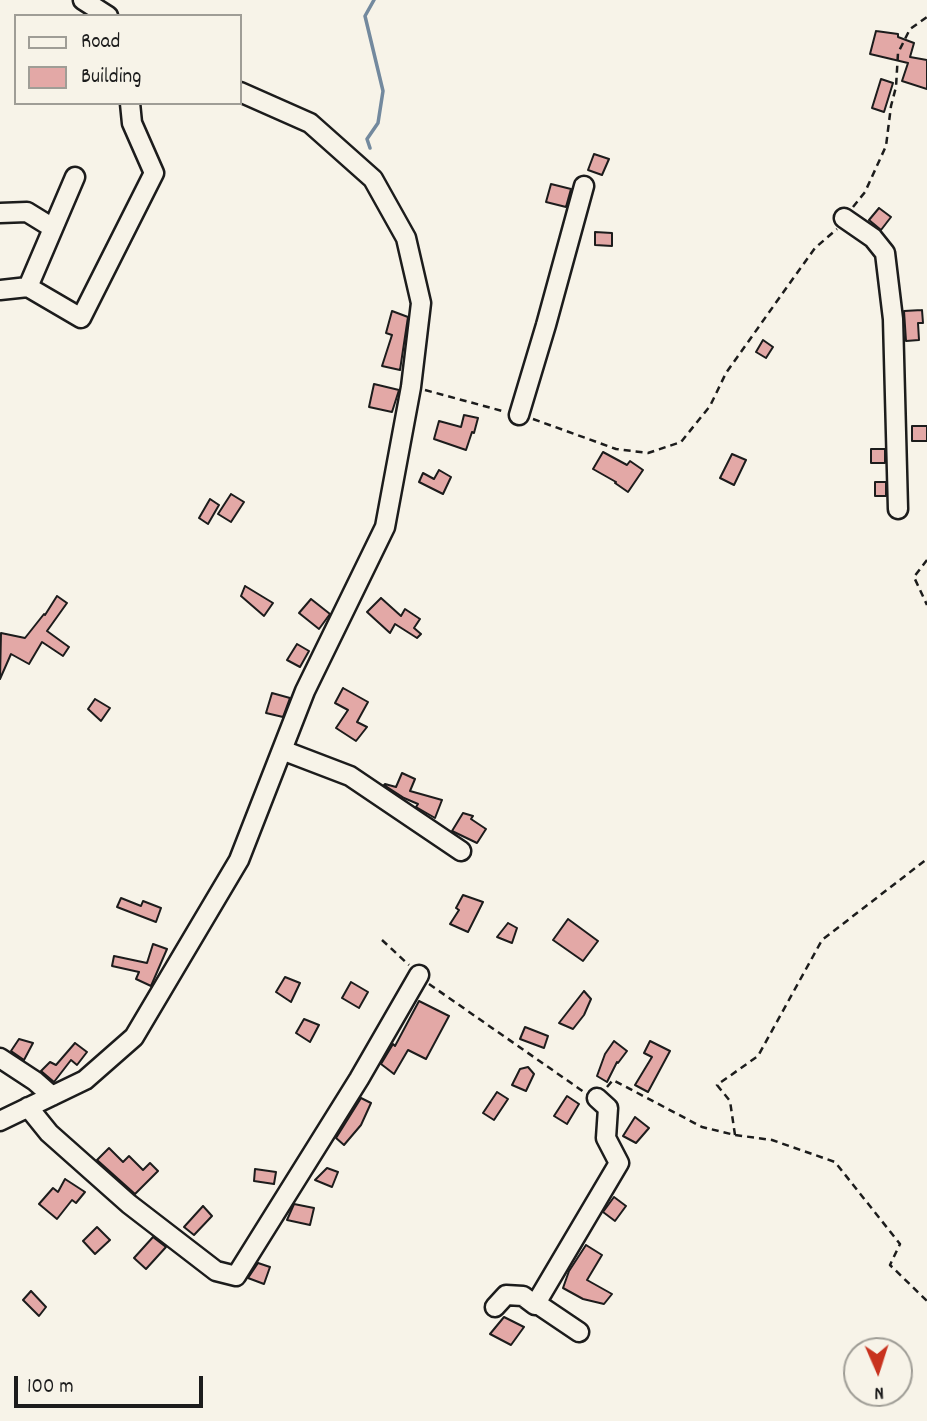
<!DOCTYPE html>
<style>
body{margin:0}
#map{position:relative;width:927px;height:1421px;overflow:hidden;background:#f7f3e8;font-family:Dekko,sans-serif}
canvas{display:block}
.legend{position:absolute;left:14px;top:14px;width:228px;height:91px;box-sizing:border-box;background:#f7f3e8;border:2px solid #9f9d96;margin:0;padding:9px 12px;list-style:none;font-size:21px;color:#1c1c1c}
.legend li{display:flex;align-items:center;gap:14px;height:35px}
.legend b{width:35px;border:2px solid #9f9d96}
.north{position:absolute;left:843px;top:1337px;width:70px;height:70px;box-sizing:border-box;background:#f7f3e8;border:2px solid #9f9d96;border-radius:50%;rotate:177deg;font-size:19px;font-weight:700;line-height:28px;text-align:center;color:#1c1c1c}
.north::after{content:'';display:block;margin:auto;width:24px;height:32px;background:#c8321e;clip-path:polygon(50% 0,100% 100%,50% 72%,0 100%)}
.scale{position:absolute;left:14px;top:1376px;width:189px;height:32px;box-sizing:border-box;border:4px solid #1c1c1c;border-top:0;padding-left:9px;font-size:21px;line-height:24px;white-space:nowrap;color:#1c1c1c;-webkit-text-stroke:5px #f7f3e8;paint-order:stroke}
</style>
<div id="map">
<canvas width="927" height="1421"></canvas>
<ul class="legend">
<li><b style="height:9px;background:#f7f3e8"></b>Road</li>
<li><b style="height:19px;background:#e3a8a6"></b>Building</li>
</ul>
<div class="north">N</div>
<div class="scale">100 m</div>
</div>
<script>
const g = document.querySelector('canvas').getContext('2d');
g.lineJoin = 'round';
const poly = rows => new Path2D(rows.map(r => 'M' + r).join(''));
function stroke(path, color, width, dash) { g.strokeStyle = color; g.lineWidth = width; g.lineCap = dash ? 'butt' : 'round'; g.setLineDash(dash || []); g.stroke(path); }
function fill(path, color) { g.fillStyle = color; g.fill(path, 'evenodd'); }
stroke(poly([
 [370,148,367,139,378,123,383,91,365,16,374,0]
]), '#73899e', 3.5);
const building = poly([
 [876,31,898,34,898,37,914,43,910,57,927,60,927,89,902,81,908,63,870,54,876,31],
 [881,79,893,83,884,112,872,108,881,79],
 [594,154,609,159,602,175,588,170,594,154],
 [551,184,571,189,566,207,546,202,551,184],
 [879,208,891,217,881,230,869,220,879,208],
 [595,232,612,233,612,246,595,245,595,232],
 [922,310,923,323,918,323,919,340,906,341,904,311,922,310],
 [392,311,408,317,400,370,382,366,392,335,386,333,392,311],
 [763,340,773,347,766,358,756,352,763,340],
 [374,384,399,390,392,412,369,407,374,384],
 [464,415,478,418,474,433,472,432,466,450,434,439,439,421,461,427,464,415],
 [912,426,927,426,927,441,912,441,912,426],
 [871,449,885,449,885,463,871,463,871,449],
 [603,452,627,465,630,461,643,470,628,492,615,483,616,482,593,469,603,452],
 [732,454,746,460,734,485,720,478,732,454],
 [439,470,451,477,443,494,419,482,423,473,434,479,439,470],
 [875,482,886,482,886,496,875,496,875,482],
 [231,494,244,502,231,522,218,514,231,494],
 [210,499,219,505,208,524,199,518,210,499],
 [245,586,273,603,264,616,241,596,245,586],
 [57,596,67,603,47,631,69,647,63,656,42,642,29,664,11,654,0,679,1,633,25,638,44,614,45,615,57,596],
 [381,598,401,616,405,609,420,619,414,628,421,634,417,638,395,624,390,633,367,612,381,598],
 [311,599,330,614,319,629,299,613,311,599],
 [297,644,309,651,300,667,287,660,297,644],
 [343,688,368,702,357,722,367,727,356,741,336,728,348,710,335,703,343,688],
 [272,693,290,698,283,717,266,713,272,693],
 [95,699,110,708,101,721,88,709,95,699],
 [402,773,415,779,410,791,442,800,435,818,416,807,418,804,404,798,384,785,385,784,396,787,402,773],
 [463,813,473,816,471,819,486,829,477,843,452,831,463,813],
 [463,895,483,902,468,932,450,924,459,910,456,908,463,895],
 [121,898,141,906,143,901,161,908,156,922,117,907,121,898],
 [568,919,598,941,583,961,553,940,568,919],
 [508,923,517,928,512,943,497,937,508,923],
 [153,944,167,949,151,986,136,979,139,972,112,966,114,956,147,963,153,944],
 [285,977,300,983,291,1002,276,992,285,977],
 [351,982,368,992,359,1008,342,998,351,982],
 [584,991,591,999,584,1015,573,1029,559,1023,584,991],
 [419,1001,449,1016,426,1059,408,1050,394,1074,381,1064,393,1044,395,1046,419,1001],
 [304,1019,319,1025,310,1042,296,1033,304,1019],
 [525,1027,548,1036,544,1048,520,1039,525,1027],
 [19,1039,33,1043,24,1060,11,1051,19,1039],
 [614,1041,627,1051,618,1063,617,1062,607,1082,597,1076,605,1054,614,1041],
 [650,1041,670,1051,648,1092,635,1085,652,1057,644,1053,650,1041],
 [75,1043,87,1052,77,1065,71,1060,54,1082,41,1071,50,1062,56,1065,75,1043],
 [528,1067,534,1074,526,1091,512,1085,520,1069,528,1067],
 [497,1092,508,1099,494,1120,483,1113,497,1092],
 [567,1096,579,1104,567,1124,554,1116,567,1096],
 [361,1098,371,1103,361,1125,344,1145,336,1138,361,1098],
 [635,1117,649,1128,636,1143,623,1136,635,1117],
 [109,1148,123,1162,129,1156,143,1170,150,1163,158,1171,135,1194,97,1160,109,1148],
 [327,1168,338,1172,332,1187,315,1180,327,1168],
 [255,1169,276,1172,274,1184,254,1181,255,1169],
 [65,1179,85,1192,76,1203,72,1200,57,1219,39,1204,53,1188,58,1192,65,1179],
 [614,1197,626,1206,615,1221,603,1212,614,1197],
 [294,1204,314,1208,310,1225,287,1220,294,1204],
 [203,1206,212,1216,194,1235,184,1227,203,1206],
 [97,1227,110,1240,95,1254,83,1241,97,1227],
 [153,1237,166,1247,146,1269,134,1258,153,1237],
 [586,1245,602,1255,587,1280,612,1294,604,1304,583,1299,563,1288,569,1271,586,1245],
 [258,1263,270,1267,264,1284,248,1278,258,1263],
 [31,1291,46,1307,39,1316,23,1300,31,1291],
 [504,1317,524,1327,511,1345,490,1334,504,1317]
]);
fill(building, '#e3a8a6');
stroke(building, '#1c1c1c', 2);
const minor = poly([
 [83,0,108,16],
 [0,213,27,212,53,228],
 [844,218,873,238,885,253,893,319,898,509],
 [28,287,75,177],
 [0,290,28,287,81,318,154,173,132,123,130,103],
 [519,415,546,325,584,186],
 [282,750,350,776,461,851],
 [0,1058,35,1081,52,1096],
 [28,1107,49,1133,129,1204,216,1271,236,1276,359,1079,419,975],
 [0,1121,85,1080,134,1037,239,860,305,691,385,527,411,387,421,303,406,238,373,179,310,123,240,92],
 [536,1303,579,1332],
 [495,1307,506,1295,523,1296,535,1305,619,1163,606,1138,608,1108,597,1098]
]);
stroke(minor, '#1c1c1c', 23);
stroke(poly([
 [853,207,865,192,886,146,891,106,896,87,898,53,910,29,927,17],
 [425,390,506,412],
 [533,419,616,449,648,453,681,442,710,406,726,373,792,280,815,248,837,229],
 [927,560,914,577,927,605],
 [382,940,409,965],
 [429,984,584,1092],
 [607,1087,613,1080,702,1127,735,1135,772,1140,835,1162,900,1244,890,1265,927,1301],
 [735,1135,730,1101,717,1085,758,1056,822,940,927,859]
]), '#1c1c1c', 2.5, [7, 5]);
stroke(minor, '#f7f3e8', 18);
</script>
